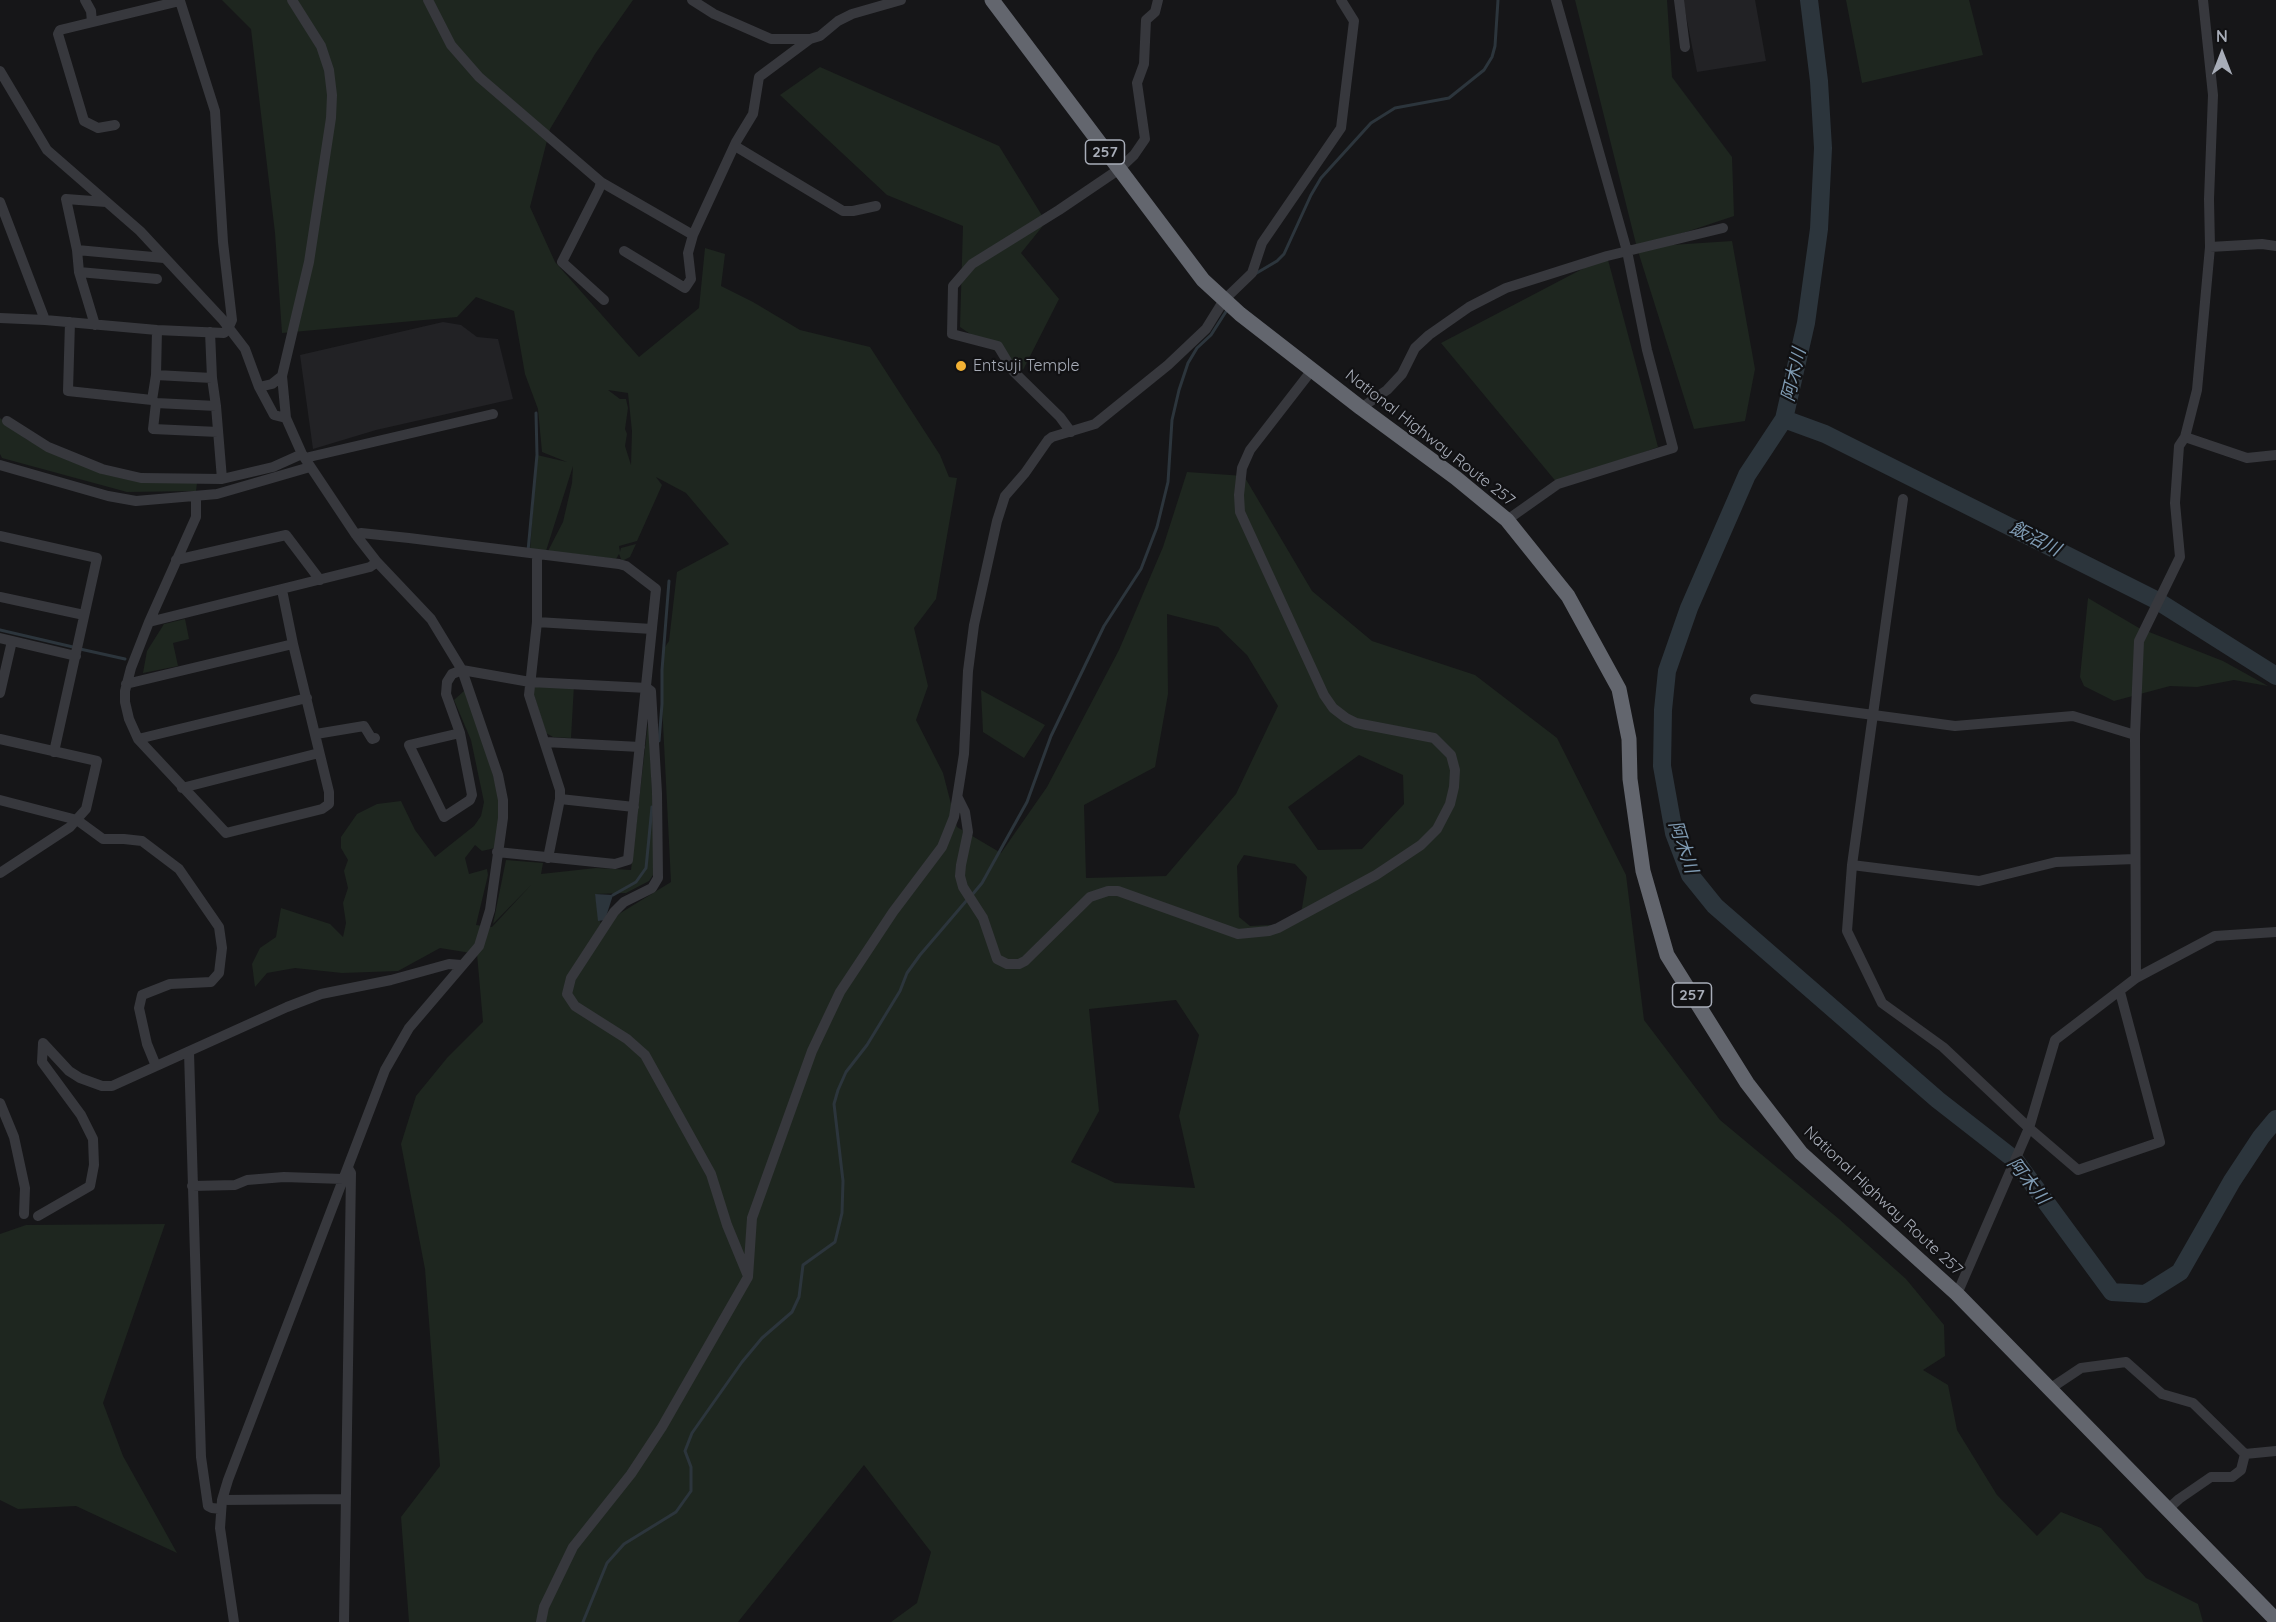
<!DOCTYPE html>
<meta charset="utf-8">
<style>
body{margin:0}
#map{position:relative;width:2276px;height:1622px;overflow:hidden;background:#161618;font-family:Quicksand,sans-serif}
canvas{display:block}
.north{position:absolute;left:2192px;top:24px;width:60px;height:60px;-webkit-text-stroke:4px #111113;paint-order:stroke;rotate:0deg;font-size:16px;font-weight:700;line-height:24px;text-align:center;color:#a8adb8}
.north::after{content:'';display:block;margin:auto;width:21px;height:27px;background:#a8adb8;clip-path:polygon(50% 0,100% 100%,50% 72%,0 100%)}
</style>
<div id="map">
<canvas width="2276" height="1622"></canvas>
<div class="north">N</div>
</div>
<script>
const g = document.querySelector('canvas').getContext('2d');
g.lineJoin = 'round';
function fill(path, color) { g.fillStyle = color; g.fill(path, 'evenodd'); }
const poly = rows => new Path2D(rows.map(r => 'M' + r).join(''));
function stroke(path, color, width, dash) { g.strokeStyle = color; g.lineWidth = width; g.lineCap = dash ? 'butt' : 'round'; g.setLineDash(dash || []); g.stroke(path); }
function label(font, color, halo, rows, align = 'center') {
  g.font = font + ' Quicksand,"Noto Sans JP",sans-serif'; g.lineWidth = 4.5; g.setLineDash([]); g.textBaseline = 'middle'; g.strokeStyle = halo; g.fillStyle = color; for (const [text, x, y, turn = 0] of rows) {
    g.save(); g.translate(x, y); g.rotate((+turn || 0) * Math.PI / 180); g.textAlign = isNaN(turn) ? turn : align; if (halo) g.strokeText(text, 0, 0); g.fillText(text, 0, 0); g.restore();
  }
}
fill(poly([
 [1683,0,1755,0,1766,61,1697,72],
 [443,322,461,325,477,337,498,339,513,399,376,430,313,449,300,355]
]), '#222225');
fill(poly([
 [222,0,633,0,595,54,550,129,530,207,555,262,639,357,699,308,705,248,725,254,721,286,753,302,800,330,870,347,940,455,949,477,957,478,936,599,914,628,928,686,916,720,943,773,957,827,1001,853,1047,787,1119,650,1163,547,1187,472,1244,476,1312,591,1372,641,1475,675,1557,738,1626,875,1644,1020,1720,1120,1839,1219,1906,1279,1944,1325,1945,1356,1923,1370,1948,1385,1957,1430,1997,1495,2037,1536,2061,1512,2101,1528,2146,1578,2198,1604,2203,1622,891,1622,917,1603,931,1552,864,1465,738,1622,409,1622,401,1517,440,1466,425,1269,401,1144,416,1096,447,1058,483,1022,477,954,440,948,398,971,342,973,295,968,267,973,255,987,252,964,260,948,276,937,281,908,330,924,343,937,346,923,343,903,348,888,344,871,348,860,341,848,341,837,357,814,377,804,401,801,415,830,435,857,474,826,481,816,484,802,471,740,454,700,465,690,484,744,499,796,499,820,495,848,482,851,475,845,465,858,469,874,487,869,488,875,476,925,492,927,532,884,493,924,506,860,543,863,541,874,596,868,631,870,649,714,655,872,649,881,626,893,595,894,601,925,671,882,662,704,663,650,669,641,677,572,729,544,686,493,656,477,662,485,637,541,619,546,620,552,621,548,636,544,630,557,622,561,619,554,616,559,548,551,563,522,572,483,573,466,546,551,530,550,537,455,567,462,542,452,538,409,525,374,514,311,476,297,457,317,282,333,275,233,251,29],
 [608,390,628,393,632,431,631,465,625,446,627,434,625,429,628,408,626,399,620,399],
 [1167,614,1218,627,1247,655,1278,706,1236,794,1166,876,1086,878,1084,805,1155,767,1168,694],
 [1359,755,1403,775,1404,804,1362,849,1318,850,1288,807],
 [1244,855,1295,864,1307,877,1301,914,1289,924,1250,926,1239,917,1237,866],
 [1176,1000,1199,1035,1179,1116,1195,1188,1115,1183,1071,1162,1099,1111,1089,1009],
 [1575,0,1667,0,1672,77,1732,157,1734,216,1641,247,1732,241,1755,369,1745,421,1694,429,1637,248],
 [1846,0,1969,0,1983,55,1862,83],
 [820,67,999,146,1046,222,1021,253,1059,299,1023,370,960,327,963,226,887,195,780,95],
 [1607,256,1658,447,1558,484,1441,343],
 [0,418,26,439,70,461,197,483,196,491,127,492,2,458,0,454],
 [2088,598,2139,628,2223,661,2268,686,2234,680,2197,687,2170,686,2114,701,2084,686,2080,677],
 [185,619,189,639,173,643,178,666,143,673,147,651,164,624],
 [539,684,574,685,571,738,553,737,546,733,532,689],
 [981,690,1045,725,1024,758,983,732],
 [165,1224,103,1403,123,1456,177,1553,76,1506,18,1509,0,1500,0,1234,26,1225]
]), '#1e261f');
fill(poly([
 [595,894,613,895,605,920,598,921]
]), '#2c353c');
stroke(poly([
 [1255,274,1277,261,1284,254,1311,195,1321,178,1371,123,1395,108,1449,98,1484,70,1492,57,1495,46,1498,0],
 [528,551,537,455,536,413],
 [0,630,73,647],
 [80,649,125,659],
 [659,741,662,704,662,670,669,581],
 [613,895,636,882,646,868,652,807],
 [972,895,982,883,1027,802,1051,736,1104,626,1141,569,1157,527,1168,482,1172,420,1179,390,1188,363,1197,348,1211,335,1227,310],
 [583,1622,607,1563,624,1544,676,1512,691,1491,691,1467,685,1451,692,1433,742,1362,762,1338,792,1312,799,1297,803,1265,835,1242,842,1213,843,1181,834,1104,838,1090,846,1072,867,1045,900,991,907,973,920,955,967,900]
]), '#2c353c', 3);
stroke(poly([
 [1809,0,1819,81,1823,148,1819,229,1806,323,1784,419,1747,475,1689,608,1667,671,1663,710,1662,766,1674,833,1690,875,1715,906,1938,1100,2015,1160,2112,1292,2145,1294,2180,1272,2232,1181,2261,1137,2276,1119],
 [1784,419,1825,434,2156,600,2276,676]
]), '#2c353c', 18);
stroke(poly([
 [85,0,91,11,92,22],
 [428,0,451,45,479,77,601,182,693,235],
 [692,0,714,14,771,39,810,39,820,36,838,21,852,14,901,0],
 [1679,0,1685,47],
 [0,71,47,150,140,231,222,319,245,349,259,387,274,415,286,418],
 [735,146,843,211,853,211,876,206],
 [601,182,599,189,562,262,604,300],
 [0,202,45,320],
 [2210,247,2262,244,2276,246],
 [77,250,164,258],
 [624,251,685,288,691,279,688,253,693,235,736,142,753,114,759,77,810,39],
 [79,272,157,279],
 [0,318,45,320,157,330,224,333,228,329,232,320,223,242,215,111,180,1,60,30,58,34,84,121,98,128,115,125],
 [70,322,68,391,152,400],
 [95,325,79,272,77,250,66,199,106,202],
 [157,330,156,375,152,400,156,403,153,429,218,432],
 [210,332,212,378,216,406,222,479,273,467,302,454],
 [156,375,212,378],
 [259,387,272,384,282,376],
 [156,403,216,406],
 [1361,408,1387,390,1402,374,1415,348,1429,335,1469,307,1506,288,1607,256,1723,228],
 [7,421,48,447,102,469,141,478,222,479],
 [1071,432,1060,417,1013,371,998,346,952,334,953,286,972,264,1059,210,1118,170,1134,155,1145,139,1137,83,1144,64,1146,20,1155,12,1158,0],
 [2185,437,2247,458,2276,455],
 [305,458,493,414],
 [0,465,108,496,136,501,217,494,310,467],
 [196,496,196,517,149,622,131,668,125,691,125,702,129,719,138,739,226,833,322,809,329,804,329,792,293,644,282,590],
 [1903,499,1852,865,1847,931,1882,1003,1943,1047,2029,1128,2078,1170,2160,1142,2120,992],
 [1507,520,1558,484,1673,448,1647,350,1627,251,1556,0],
 [356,535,361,533,409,538,619,564,626,566,656,589,628,860,615,864,497,852],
 [0,536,97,558,54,752],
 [537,555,537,622,529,695,560,790,560,799,548,858],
 [176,560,286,535,320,580],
 [0,597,84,615],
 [149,622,370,567,377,562],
 [537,622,652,629],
 [0,638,76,656],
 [126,684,293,644],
 [0,693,12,641],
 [1755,699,1955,726,2073,716,2135,735],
 [460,733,409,745,444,817,470,800,472,795,460,733,446,694,447,682,452,674,462,670,530,682,647,688,651,691,657,793,658,878,652,888,624,902,614,912,571,978,567,994,575,1006,627,1039,645,1055,711,1174,727,1225,748,1276],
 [316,734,364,726,372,739,375,738],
 [0,739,97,761,86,809,70,827,0,873],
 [138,739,307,698],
 [545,742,640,747],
 [182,788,319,753],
 [958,798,965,812,968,832,961,865,960,876,963,887,983,918,997,959,1007,964,1019,964,1025,961,1090,897,1108,891,1118,891,1238,934,1269,931,1278,928,1376,875,1421,845,1437,829,1450,804,1454,787,1455,770,1451,755,1434,738,1356,723,1346,718,1333,708,1324,695,1240,512,1239,495,1242,468,1250,450,1312,370],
 [560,799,634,807],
 [0,800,77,820,103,839,124,839,142,841,179,869,219,927,222,948,219,973,211,982,170,984,142,995,139,1008,147,1044,156,1066],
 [1852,865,1979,881,2056,862,2135,859],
 [2136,978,2135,735,2139,641,2180,557,2175,503,2179,446,2185,437,2197,390,2210,247,2209,199,2213,95,2203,0],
 [43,1043,69,1071,80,1078,102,1086,112,1086,287,1007,321,994,391,980,449,964,461,965],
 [189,1052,201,1457,208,1506,212,1508,221,1509],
 [0,1103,14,1137,25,1188,24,1214],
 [192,1186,235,1185,247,1180,284,1177,343,1179],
 [38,1216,90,1186,94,1165,93,1139,81,1115,42,1062,43,1043],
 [1957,1294,2029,1128,2055,1040,2136,978,2215,936,2276,932],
 [2051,1388,2081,1368,2126,1362,2162,1394,2193,1403,2245,1454,2276,1451],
 [222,1500,345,1499],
 [2168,1509,2179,1499,2211,1477,2232,1477,2241,1470,2245,1454],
 [234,1622,220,1528,222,1500,228,1480,385,1070,409,1028,479,946,490,910,503,818,503,800,498,775,462,670,431,619,377,562,356,535,302,454,286,418,282,376,309,262,331,118,332,95,329,70,321,46,292,0],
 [344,1622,351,1173,348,1168],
 [541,1622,544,1607,573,1547,631,1474,662,1427,748,1277,752,1218,812,1051,840,992,893,912,942,847,954,817,964,754,968,671,974,625,997,521,1005,496,1025,473,1048,440,1052,437,1095,424,1168,365,1206,329,1224,300,1252,273,1262,243,1341,128,1354,21,1341,0]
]), '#37383d', 10);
stroke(poly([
 [992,0,1203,280,1240,314,1361,408,1456,478,1507,520,1568,596,1619,689,1629,739,1630,779,1643,871,1667,955,1747,1083,1801,1153,1957,1294,2276,1620]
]), '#63666e', 15);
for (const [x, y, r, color] of [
 [961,366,6,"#f2b134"]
]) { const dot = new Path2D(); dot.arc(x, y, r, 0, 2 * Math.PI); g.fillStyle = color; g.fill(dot); stroke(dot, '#111113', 2); }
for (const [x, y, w] of [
 [1105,152,39],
 [1692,995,39]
]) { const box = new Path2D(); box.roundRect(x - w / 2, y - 12, w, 24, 4.5); g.fillStyle = '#111113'; g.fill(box); stroke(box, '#a8adb8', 1.5); }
label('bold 15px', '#a8adb8', null, [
 ["257",1105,152],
 ["257",1692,995]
]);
label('16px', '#a8adb8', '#111113', [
 ["Entsuji Temple",973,366]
], 'left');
label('16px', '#a8adb8', '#111113', [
 ["National Highway Route 257",1430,438,38],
 ["National Highway Route 257",1883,1201,43]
]);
label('italic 18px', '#7f9bb3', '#111113', [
 ["阿木川",1794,375,-77],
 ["飯沼川",2035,539,27],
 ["阿木川",1683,847,71],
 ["阿木川",2028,1181,51]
]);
</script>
